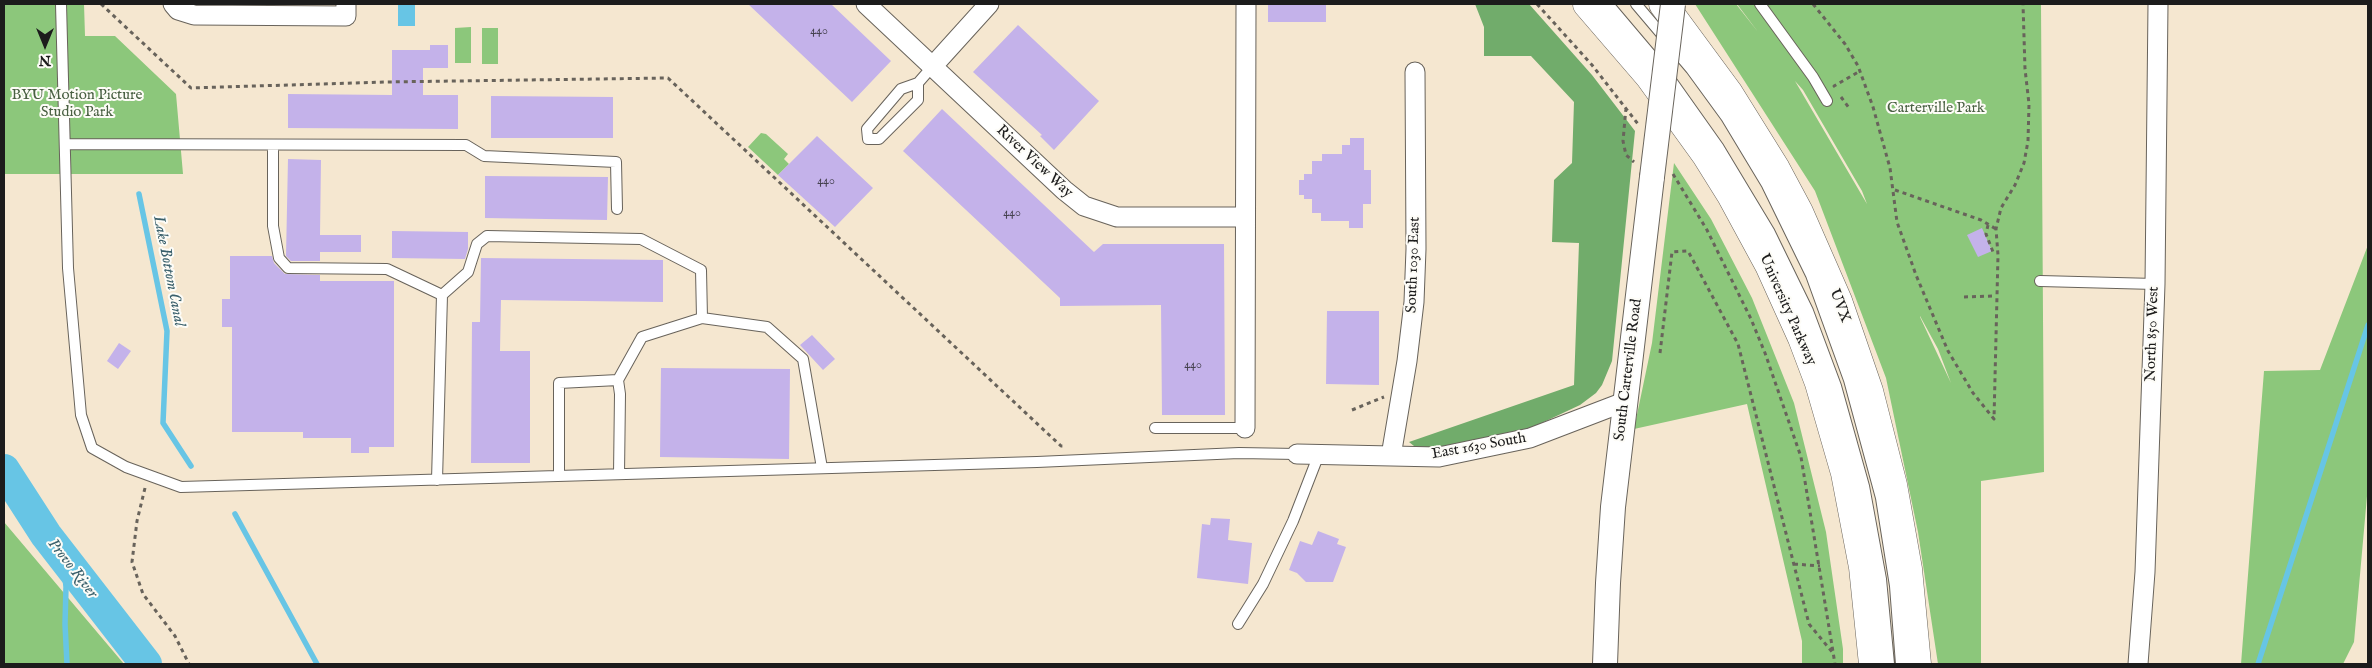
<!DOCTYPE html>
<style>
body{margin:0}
#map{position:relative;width:2372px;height:668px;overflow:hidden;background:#f5e7d0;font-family:"IM FELL English",serif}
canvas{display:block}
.frame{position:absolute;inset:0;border:5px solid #1c1c1c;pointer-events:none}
.north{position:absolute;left:20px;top:20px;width:50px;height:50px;-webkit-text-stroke:4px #fdfcf7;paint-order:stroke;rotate:180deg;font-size:14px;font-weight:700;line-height:20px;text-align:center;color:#1c1c1c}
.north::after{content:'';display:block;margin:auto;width:18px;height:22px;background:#1c1c1c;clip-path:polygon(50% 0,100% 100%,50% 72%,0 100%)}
</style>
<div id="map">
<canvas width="2372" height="668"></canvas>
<div class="frame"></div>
<div class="north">N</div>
</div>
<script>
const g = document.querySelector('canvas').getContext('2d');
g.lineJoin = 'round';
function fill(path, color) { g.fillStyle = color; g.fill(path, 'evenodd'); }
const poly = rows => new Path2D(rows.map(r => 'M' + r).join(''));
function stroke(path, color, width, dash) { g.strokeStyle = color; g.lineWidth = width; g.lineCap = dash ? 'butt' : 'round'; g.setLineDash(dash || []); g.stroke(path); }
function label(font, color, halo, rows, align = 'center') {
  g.font = font + ' "IM FELL English",serif'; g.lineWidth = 4; g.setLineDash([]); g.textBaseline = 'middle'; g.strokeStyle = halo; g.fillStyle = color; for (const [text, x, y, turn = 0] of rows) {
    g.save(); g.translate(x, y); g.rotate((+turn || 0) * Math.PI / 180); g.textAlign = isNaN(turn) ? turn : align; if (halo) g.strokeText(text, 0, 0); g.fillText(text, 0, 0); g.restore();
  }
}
fill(poly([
 [4,4,84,4,85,36,115,36,176,94,183,174,4,174],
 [1695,4,1736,4,1758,32,1737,4,2041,4,2044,472,1981,481,1981,664,1938,664,1918,532,1886,378,1815,191],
 [1795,81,1803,90,1862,191,1867,204],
 [1920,316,1938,349,1951,383,1920,317],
 [471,27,471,63,455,63,455,28],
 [482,28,498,28,498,64,482,64],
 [761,133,766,134,788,154,784,159,789,164,778,175,748,147],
 [1674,163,1711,219,1752,298,1794,403,1826,532,1843,649,1843,664,1802,664,1802,641,1747,404,1634,429,1652,343],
 [2368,245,2368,485,2354,642,2343,664,2241,664,2264,371,2320,370],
 [4,522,124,664,125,664,4,664]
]), '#8cc77b');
fill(poly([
 [1475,4,1529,4,1592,75,1635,131,1612,361,1602,385,1596,393,1580,405,1531,428,1493,439,1475,444,1419,450,1409,442,1574,385,1579,243,1552,242,1554,180,1572,163,1574,102,1531,56,1484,56,1484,27]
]), '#71ac6b');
fill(poly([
 [398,4,415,4,415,26,398,26]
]), '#67c5e5');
stroke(poly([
 [139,194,167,331,163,423,191,466],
 [235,514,317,664],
 [63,557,66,587,65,624,67,664],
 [2258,664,2368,325]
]), '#67c5e5', 5.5);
stroke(poly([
 [4,470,46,535,146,664]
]), '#67c5e5', 32);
fill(poly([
 [748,4,831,4,891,61,852,102],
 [1268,4,1326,4,1326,22,1268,22],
 [1018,25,1099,101,1054,150,1040,136,1042,135,973,72],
 [430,45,448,45,448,68,423,68,423,95,458,95,458,129,288,128,288,94,392,95,392,50,430,50],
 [491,96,613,97,613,138,491,138],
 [942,109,1094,252,1103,244,1224,244,1225,415,1162,415,1161,305,1060,306,1060,298,903,151],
 [817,136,873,188,835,227,778,175],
 [1350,138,1364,138,1364,170,1371,170,1371,204,1363,204,1363,228,1349,228,1349,221,1321,221,1321,213,1312,213,1312,199,1304,199,1304,195,1299,195,1299,180,1304,180,1304,174,1312,174,1312,161,1322,161,1322,154,1342,154,1342,145,1350,145],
 [288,159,321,160,320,235,361,235,361,252,320,252,320,261,291,261,286,256],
 [485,176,608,177,607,220,485,218],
 [1982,228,1992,251,1978,257,1967,235],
 [392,231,468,232,468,249,465,259,392,258],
 [230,256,272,256,274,263,285,274,320,275,320,281,394,281,394,447,369,447,369,453,351,453,351,438,303,438,303,432,232,432,232,327,222,327,222,299,230,299],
 [481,258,663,260,663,302,501,300,500,351,530,351,530,463,471,463,472,322,480,322],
 [1327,311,1379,311,1379,385,1326,384],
 [812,335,835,359,823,370,800,345],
 [119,343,131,351,118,369,107,361],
 [661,368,790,369,789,459,660,457],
 [1211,518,1230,519,1228,540,1252,543,1248,584,1197,578,1202,524,1210,525],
 [1318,531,1339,539,1337,544,1346,547,1333,582,1306,582,1297,573,1289,570,1300,541,1312,545]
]), '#c4b2ea');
const service = poly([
 [61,4,68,268,81,415,92,448,126,467,181,487,1037,462,1239,453,1297,454],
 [1608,4,1663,69,1719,148,1769,231,1808,311,1836,386,1864,486,1881,579,1889,664],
 [1636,4,1691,69,1726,117,1767,185,1811,275,1849,380,1881,498,1895,586,1901,664],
 [1760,4,1813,77,1827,101],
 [918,83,918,100,879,139,868,139,867,129,901,89,918,83,932,67],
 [65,144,466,145,484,156,616,162,617,209],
 [273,145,273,226,279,258,288,268,387,269,442,295,437,480],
 [2040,281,2155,284],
 [442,295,468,272,477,244,487,236,641,239,701,270,702,318,642,337,618,380,620,394,619,474],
 [702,318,767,327,803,359,822,468],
 [1155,428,1245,428],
 [559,476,559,383,618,380],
 [1238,624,1263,584,1293,521,1319,454]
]);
const minor = poly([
 [173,4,178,10,194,15,346,16,346,4],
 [866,4,1064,190,1084,206,1117,217,1245,217],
 [932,67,989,4],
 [1245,428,1246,4],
 [1297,454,1439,457,1530,438,1624,402],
 [1391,456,1407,361,1414,302,1416,249,1415,72],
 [2138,664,2145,572,2155,284,2158,4]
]);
const tertiary = poly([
 [1605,664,1608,583,1613,507,1652,177]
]);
const primary = poly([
 [1587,4,1649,76,1706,155,1731,195,1769,265,1802,338,1819,383,1845,473,1863,567,1873,664],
 [1663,4,1728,92,1776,169,1799,212,1838,301,1869,391,1893,485,1908,569,1917,664]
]);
stroke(service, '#68635b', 12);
stroke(minor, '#68635b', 21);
stroke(tertiary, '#68635b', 26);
stroke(primary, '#68635b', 29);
stroke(poly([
 [101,4,191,88,385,82,668,78,1061,446,1064,446],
 [1537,4,1592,65,1638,124],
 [1813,4,1845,44,1858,66,1873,107,1890,168,1897,222,1916,275,1948,351,1973,393,1994,419,1998,255,1996,229,2001,208,2015,185,2024,163,2028,141,2029,104,2025,69,2023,4],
 [1835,87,1834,86,1860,71],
 [1841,97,1849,108],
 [1626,108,1623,141,1626,155,1634,162],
 [1673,174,1707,230,1751,319,1765,353,1801,457,1835,664],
 [1895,190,1981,220,1996,229],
 [1988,225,1986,234,1993,252,1998,252],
 [1964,297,1994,296],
 [1660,353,1672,252,1688,251,1738,344,1809,624,1833,653],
 [1352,410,1384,397],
 [145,488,137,521,132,562,143,594,175,636,189,664],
 [1794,564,1820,566]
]), '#68635b', 3, [4, 4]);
stroke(service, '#fff', 10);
stroke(minor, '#fff', 19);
stroke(tertiary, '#fff', 24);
stroke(primary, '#fff', 28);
const tertiaryBridge = poly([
 [1652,177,1673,4]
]);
stroke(tertiaryBridge, '#68635b', 26, []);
stroke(tertiaryBridge, '#fff', 24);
label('12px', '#464250', null, [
 ["440",819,32],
 ["440",826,182],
 ["440",1012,214],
 ["440",1193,366]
]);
label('15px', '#496042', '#fdfcf7', [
 ["BYU Motion Picture",77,96],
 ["Studio Park",77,113],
 ["Carterville Park",1936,109]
]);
label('15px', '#1c1c1c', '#fdfcf7', [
 ["River View Way",1034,162,43],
 ["South 1030 East",1414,265,-88],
 ["UVX",1839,306,69],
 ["University Parkway",1787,310,66],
 ["North 850 West",2153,334,-88],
 ["South Carterville Road",1629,370,-83],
 ["East 1630 South",1479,447,-10]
]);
label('italic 16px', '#3a606c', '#fdfcf7', [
 ["Lake Bottom Canal",168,271,79],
 ["Provo River",72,569,52]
]);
</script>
